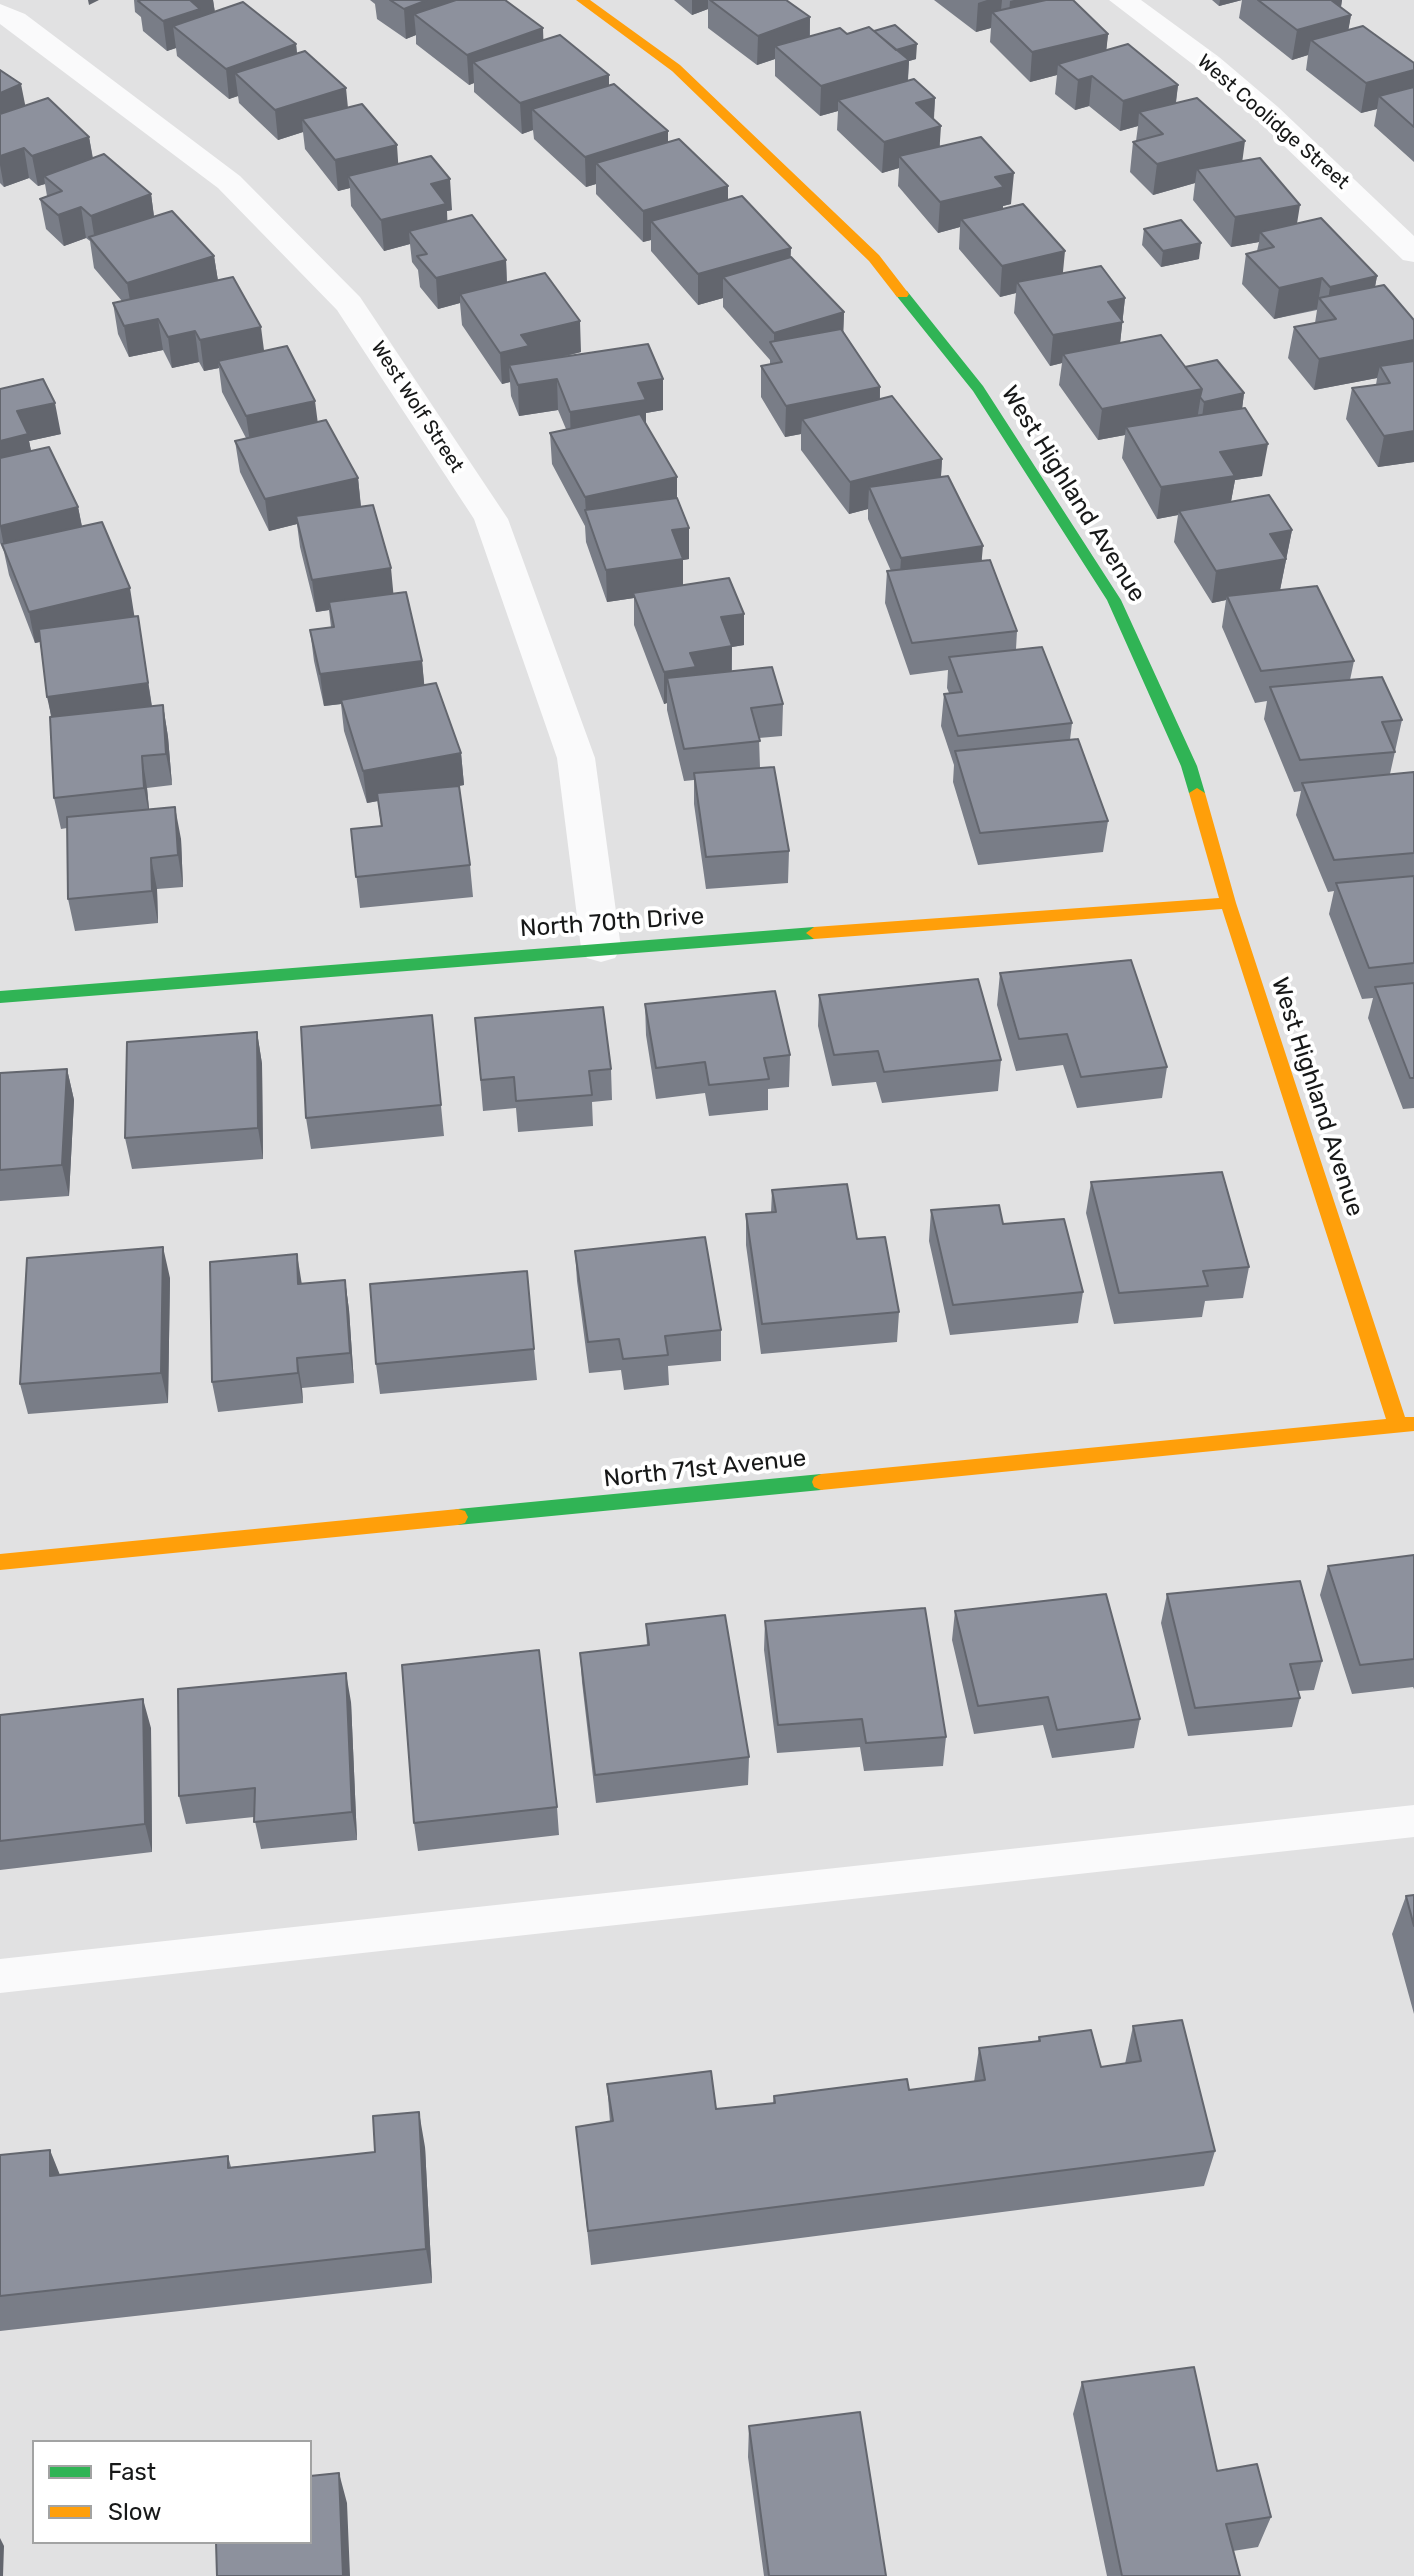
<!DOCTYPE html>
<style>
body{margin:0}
#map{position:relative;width:1414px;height:2576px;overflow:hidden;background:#e1e1e2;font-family:Rubik,sans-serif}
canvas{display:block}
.legend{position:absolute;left:32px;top:2440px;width:280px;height:104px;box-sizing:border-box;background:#fff;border:2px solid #a2a3a3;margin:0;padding:10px 14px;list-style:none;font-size:24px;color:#171818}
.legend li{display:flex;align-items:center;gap:16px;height:40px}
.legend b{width:40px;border:2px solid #a2a3a3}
</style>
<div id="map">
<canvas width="1414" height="2576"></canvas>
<ul class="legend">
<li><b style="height:10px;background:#30b455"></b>Fast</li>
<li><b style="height:10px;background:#ff9f0a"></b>Slow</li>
</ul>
</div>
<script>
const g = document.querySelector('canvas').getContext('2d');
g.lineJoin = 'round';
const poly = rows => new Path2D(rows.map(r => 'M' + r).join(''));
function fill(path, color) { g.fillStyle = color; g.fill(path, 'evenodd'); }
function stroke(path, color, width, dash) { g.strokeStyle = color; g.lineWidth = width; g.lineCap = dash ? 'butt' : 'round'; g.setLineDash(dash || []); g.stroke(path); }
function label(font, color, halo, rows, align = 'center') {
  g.font = font + ' Rubik,sans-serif'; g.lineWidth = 8; g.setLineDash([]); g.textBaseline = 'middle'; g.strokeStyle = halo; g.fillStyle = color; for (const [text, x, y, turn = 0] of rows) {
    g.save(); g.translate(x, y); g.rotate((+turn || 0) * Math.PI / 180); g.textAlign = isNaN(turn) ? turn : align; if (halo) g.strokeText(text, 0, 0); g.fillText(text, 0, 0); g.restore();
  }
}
fill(poly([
 [1414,1805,1414,1837,0,1993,0,1959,1414,1805]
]), '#fafafb');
fill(poly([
 [1109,0,1141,0,1219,57,1278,107,1414,236,1414,262,1403,260,1256,119,1199,69,1109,0],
 [0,4,25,14,240,176,360,297,508,519,595,758,621,948,615,958,601,962,587,958,581,948,557,758,474,519,337,310,218,188,0,24,0,4]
]), '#fafafb');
fill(poly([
 [902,290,907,291,983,386,1121,600,1197,766,1205,793,1202,797,1197,798,1189,793,1181,766,1107,600,973,391,895,294,902,290],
 [814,927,822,933,814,939,0,1003,0,991,814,927],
 [821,1474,828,1477,830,1482,828,1487,821,1490,458,1525,451,1523,448,1517,451,1511,458,1509,821,1474]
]), '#30b455');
fill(poly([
 [576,0,590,0,680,65,879,255,909,294,907,297,897,297,869,261,672,71,576,0],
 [1197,788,1205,793,1236,903,1405,1417,1414,1417,1414,1431,821,1490,814,1487,812,1482,814,1477,821,1474,1386,1419,1222,909,814,939,806,933,814,927,1219,898,1189,793,1197,788],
 [458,1509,465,1511,468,1517,465,1523,458,1525,0,1570,0,1554,458,1509]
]), '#ff9f0a');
fill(poly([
 [134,0,213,0,215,12,296,44,297,54,347,107,398,164,452,210,447,211,447,221,506,260,507,283,581,352,563,357,663,379,663,410,646,413,646,424,677,498,689,559,683,560,683,586,744,645,732,647,732,671,783,704,782,736,759,738,760,768,789,851,788,883,706,889,694,804,694,780,684,781,667,710,667,703,664,704,634,625,634,598,607,602,586,542,585,526,552,464,550,433,566,429,558,410,519,416,511,396,510,382,502,384,462,325,460,303,438,309,420,287,418,270,412,262,410,244,384,251,351,206,350,188,338,191,305,149,303,132,278,140,239,103,238,96,229,99,177,56,176,48,167,51,143,31,141,17,135,12],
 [370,0,505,0,544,40,609,86,668,142,728,186,728,200,791,257,844,312,843,331,880,387,880,399,942,459,941,477,1017,631,1016,649,1072,723,1070,740,1108,821,1103,852,978,865,953,782,954,765,941,726,944,694,949,693,947,688,948,670,910,675,885,603,887,571,891,571,868,519,868,509,849,514,801,450,801,434,785,437,761,397,761,366,770,364,770,360,723,307,723,298,698,305,651,251,651,240,643,242,596,194,596,184,586,187,534,139,533,130,522,134,474,92,474,83,469,85,416,44,416,35,406,39,377,19,375,4],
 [674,0,786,0,810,17,810,36,847,34,916,59,909,61,908,81,935,98,934,119,940,147,1011,204,1003,206,1003,209,1063,274,1125,298,1120,343,1185,367,1244,393,1242,409,1262,476,1235,480,1231,501,1292,530,1280,590,1354,661,1350,680,1402,720,1390,774,1414,772,1414,1108,1403,1109,1368,1018,1373,998,1362,999,1329,914,1334,891,1328,892,1296,815,1301,791,1294,792,1264,719,1267,701,1255,703,1222,627,1226,600,1212,603,1174,542,1178,515,1157,519,1122,458,1125,435,1098,440,1059,385,1062,363,1050,366,1014,313,1016,293,1000,297,959,249,960,227,938,233,898,186,899,168,882,173,837,130,838,111,820,116,775,76,775,59,757,65,708,28,708,9,692,15],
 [934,0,1073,0,1108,34,1106,50,1178,85,1176,103,1242,161,1297,224,1377,276,1375,287,1414,320,1414,462,1378,467,1346,419,1352,388,1376,385,1377,378,1314,390,1288,358,1294,327,1315,323,1317,310,1274,319,1242,284,1246,254,1257,251,1259,242,1231,247,1193,200,1195,183,1153,195,1130,172,1133,142,1136,141,1138,126,1120,131,1089,106,1075,110,1055,94,1057,75,1030,82,990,42,991,28,976,32],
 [1212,0,1342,0,1341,7,1351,15,1348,30,1414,63,1414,162,1374,126,1377,109,1361,113,1306,70,1308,55,1292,60,1239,18,1242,0,1219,6],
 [0,70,25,106,89,137,93,158,151,194,154,216,214,256,218,281,264,351,358,478,361,506,393,594,422,661,424,685,461,753,464,785,458,786,470,865,473,897,360,908,351,829,381,826,378,801,367,803,344,731,341,704,324,706,314,661,310,630,331,627,329,610,316,612,300,547,297,524,269,531,240,472,235,441,246,438,222,392,219,368,204,371,199,362,172,368,163,350,129,357,118,334,113,303,122,301,94,268,90,241,86,238,64,246,46,229,40,199,47,196,45,184,38,186,29,178,4,187,0,183],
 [1144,229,1199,259,1161,267,1142,245],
 [0,389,61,434,29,441,31,451,78,507,82,526,135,617,138,616,152,706,163,705,168,737,172,785,147,788,149,810,181,839,183,887,157,889,158,923,75,931,68,899,67,828,61,829,54,798,51,717,40,642,35,643,9,575,4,552,0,543],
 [1000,973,1167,1067,1162,1098,1077,1108,1063,1065,1016,1071,997,1005],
 [819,995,1001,1060,998,1091,882,1103,876,1082,832,1086,818,1026],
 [645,1004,790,1055,789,1087,768,1089,768,1110,709,1116,705,1093,656,1099,646,1035],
 [432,1015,444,1136,311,1149,306,1118],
 [475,1018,611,1069,612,1100,592,1102,593,1126,518,1132,516,1108,483,1111],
 [257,1032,262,1064,263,1159,132,1169,125,1138],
 [67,1069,74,1100,69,1196,0,1201,0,1073],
 [1091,1182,1249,1267,1243,1298,1205,1301,1202,1317,1114,1324,1086,1213],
 [772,1190,857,1239,899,1312,897,1342,761,1354,746,1245,746,1214,771,1213],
 [931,1210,1003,1224,1083,1292,1078,1323,950,1335,929,1241],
 [575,1251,721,1330,721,1361,668,1366,669,1385,624,1390,621,1370,589,1373,577,1281],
 [170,1278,168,1403,28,1414,20,1384],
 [345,1280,349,1310,354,1383,302,1388,303,1403,218,1412,212,1382,302,1284],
 [534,1349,537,1380,380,1394,376,1364],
 [1414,1555,1414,1689,1413,1687,1352,1694,1320,1595,1328,1566],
 [1167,1594,1322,1661,1314,1690,1298,1691,1300,1698,1292,1727,1188,1736,1161,1623],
 [955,1611,1140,1719,1134,1748,1052,1758,1043,1725,974,1734,952,1640],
 [765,1621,946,1737,943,1766,864,1771,860,1747,777,1753,764,1650],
 [646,1624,749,1757,748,1785,596,1803,582,1682,580,1653,647,1646],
 [351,1702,357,1840,261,1849,254,1817,186,1824,179,1796],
 [0,1715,151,1728,152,1852,0,1870],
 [557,1807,559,1835,418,1851,414,1823],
 [1414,1895,1414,2014,1392,1934,1406,1896],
 [1133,2026,1215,2151,1204,2186,591,2265,576,2127,610,2122,607,2084,716,2109,773,2103,774,2096,909,2090,974,2082,979,2048,1038,2041,1039,2037,1101,2067,1125,2064],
 [425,2147,432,2283,0,2331,0,2155,60,2175,228,2156,231,2167],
 [1082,2382,1217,2471,1271,2517,1258,2547,1233,2551,1240,2576,1107,2576,1073,2414],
 [749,2426,886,2576,764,2576,748,2457]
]), '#797d87');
fill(poly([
 [88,0,99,0,89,5],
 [189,0,213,0,216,21,173,26,176,48,167,51,163,21],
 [427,0,478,0,414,14,416,35,406,39,404,9],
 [692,0,708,0,708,9,692,15],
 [987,0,1002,0,1000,20,992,12,991,28,976,32,978,3],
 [1014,0,1052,0,1008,28,1010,1],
 [1220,0,1242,0,1219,6],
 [1328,0,1342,0,1339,18,1351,15,1346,44,1311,40,1308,55,1292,60,1297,30],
 [810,17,809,47,775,46,775,59,757,65,758,36],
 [543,28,544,58,473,62,474,83,469,85,467,55],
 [1108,34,1105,64,1058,64,1057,75,1030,82,1032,52],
 [296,44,299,74,235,73,238,96,229,99,226,69],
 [917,44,916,59,909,61,907,90,838,100,838,111,820,116,821,86,887,52],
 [1414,70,1414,98,1379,96,1377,109,1361,113,1366,83],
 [609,75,609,105,532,109,533,130,522,134,520,103],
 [1092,76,1089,106,1075,110,1078,80],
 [21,84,27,114,0,125,0,93],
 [1178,85,1174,115,1139,112,1138,126,1120,131,1123,101],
 [346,88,349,118,302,119,303,132,278,140,275,110],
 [935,98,933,128,941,126,939,156,899,156,899,168,882,173,884,142,916,103],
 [668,131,668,161,596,163,596,184,586,187,585,157],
 [89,137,94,167,44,176,45,184,38,186,32,156],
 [1245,141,1241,171,1197,169,1195,183,1153,195,1157,164],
 [397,145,399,175,348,176,350,188,338,191,335,160],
 [24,148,29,178,4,187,0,165,0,156],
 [1014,173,1011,204,1003,206,1002,218,961,219,960,227,938,233,940,202,995,177],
 [450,179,452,210,447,211,448,235,409,231,410,244,384,251,381,220,431,184],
 [728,186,728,217,651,221,651,240,643,242,643,211],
 [151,194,155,225,96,247,91,216],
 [1300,205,1295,236,1260,232,1259,242,1231,247,1235,217],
 [81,207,86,238,64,246,58,215],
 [1201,243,1199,259,1161,267,1163,251],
 [791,248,790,279,723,277,723,298,698,305,698,274],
 [1065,251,1062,282,1017,282,1016,293,1000,297,1002,266],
 [214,256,219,287,132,313,127,283],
 [506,260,507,290,460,294,460,303,438,309,436,278],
 [1377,276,1371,307,1327,307,1330,287],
 [1322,278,1317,309,1274,319,1279,288],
 [1125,298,1119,353,1063,354,1062,363,1050,366,1053,335,1108,302],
 [844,312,843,343,774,348,774,333],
 [158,319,163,350,129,357,124,326],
 [580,321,581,352,530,364,509,365,510,382,502,384,500,353,521,335],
 [261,327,265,358,218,361,219,368,204,371,200,340],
 [195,331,199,362,172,368,168,337],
 [1414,340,1414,370,1380,366,1377,378,1314,390,1319,359],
 [557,379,558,410,519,416,518,385],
 [663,379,663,410,646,413,646,431,571,443,570,412,638,383],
 [880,387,879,418,802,419,801,434,785,437,786,406],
 [1202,389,1197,420,1126,427,1125,435,1098,440,1102,409],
 [1244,393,1242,409,1202,418,1204,402],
 [315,401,319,432,251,448,246,416],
 [55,403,61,434,29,441,34,465,0,474,0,441,17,411],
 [1414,431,1414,462,1378,467,1384,436],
 [1268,444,1262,476,1235,480,1230,507,1179,511,1178,515,1157,519,1161,487,1220,452],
 [942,459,940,490,869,487,868,509,849,514,850,482],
 [677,477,677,508,586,513,585,497],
 [358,478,361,509,296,516,297,524,269,531,265,499],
 [78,507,84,538,5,551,0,526],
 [689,528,689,559,683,560,683,591,633,593,634,598,607,602,606,570,672,530],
 [1292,530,1280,590,1227,596,1226,600,1212,603,1216,571,1270,534],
 [983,546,980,578,899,590,901,558],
 [391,568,394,600,329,602,329,610,316,612,312,580],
 [130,588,135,620,35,643,29,612],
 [744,614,744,645,732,647,731,678,667,678,667,703,664,704,664,672,690,653,721,617],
 [138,616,153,715,54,728,47,697],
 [422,661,425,692,341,700,341,704,324,706,320,674],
 [163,705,168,737,172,785,166,754],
 [461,753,464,785,367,803,363,771],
 [142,756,147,788,150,819,144,788],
 [175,807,181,839,183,887,178,855],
 [151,858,157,889,158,923,152,891],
 [257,1032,262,1064,263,1159,258,1128],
 [67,1069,74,1100,69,1196,62,1165],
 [163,1247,170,1278,168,1403,161,1373],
 [297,1254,302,1285,298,1284],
 [345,1280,349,1310,354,1383,350,1353],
 [297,1358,302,1388,303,1403,298,1373],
 [346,1673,351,1702,357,1840,352,1812],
 [143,1699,151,1728,152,1852,145,1824],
 [419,2112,425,2147,432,2283,426,2249],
 [50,2150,64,2185,50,2176],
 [339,2473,347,2503,350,2576,343,2576],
 [0,2538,4,2546,3,2576,0,2576]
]), '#63666e');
const building = poly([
 [141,0,190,0,200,9,163,21,138,1,141,0],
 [390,0,427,0,404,9,390,0],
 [456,0,505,0,543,28,467,55,414,14,456,0],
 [710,0,786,0,810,17,758,36,710,0],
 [1046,0,1073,0,1108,34,1032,52,992,12,1046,0],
 [1258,0,1331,0,1351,15,1297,30,1258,0],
 [243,2,296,44,226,69,173,26,243,2],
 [895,25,917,44,896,50,874,31,895,25],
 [1363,26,1414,63,1414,70,1366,83,1311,40,1363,26],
 [869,27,909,60,821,86,775,46,840,28,847,34,869,27],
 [560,35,609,75,520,103,473,62,560,35],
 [1128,44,1178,85,1123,101,1092,76,1078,80,1058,64,1128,44],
 [305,51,346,88,275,110,235,73,305,51],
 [0,70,21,84,0,93,0,70],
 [914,79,935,98,916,103,941,126,884,142,838,100,914,79],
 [614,84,668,131,585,157,532,109,614,84],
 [1414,87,1414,127,1379,96,1414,87],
 [48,98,89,137,32,156,24,148,0,156,0,114,48,98],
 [1197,98,1245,141,1157,164,1133,142,1163,134,1139,112,1197,98],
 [362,104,397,145,335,160,302,119,362,104],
 [981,137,1014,173,995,177,1004,187,940,202,899,156,981,137],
 [679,139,728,186,643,211,596,163,679,139],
 [104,154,151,194,91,216,81,207,58,215,40,199,62,191,44,176,104,154],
 [431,156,450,179,431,184,446,204,381,220,348,176,431,156],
 [1260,158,1300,205,1235,217,1197,169,1260,158],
 [742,196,791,248,698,274,651,221,742,196],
 [1023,204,1065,251,1002,266,961,219,1023,204],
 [172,211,214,256,127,283,89,237,172,211],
 [472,215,506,260,436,278,417,256,427,254,409,231,472,215],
 [1321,218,1377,276,1330,287,1322,278,1279,288,1246,254,1274,247,1260,232,1321,218],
 [1181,220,1201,243,1163,251,1144,229,1181,220],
 [791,257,844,312,774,333,723,277,791,257],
 [1101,266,1125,298,1108,302,1123,322,1053,335,1017,282,1101,266],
 [545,273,580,321,521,335,529,346,500,353,460,294,545,273],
 [233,277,261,327,200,340,195,331,168,337,158,319,124,326,113,303,233,277],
 [1384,285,1414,320,1414,340,1319,359,1294,327,1336,319,1319,298,1384,285],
 [841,329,880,387,786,406,761,366,782,362,770,342,841,329],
 [1161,335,1202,389,1102,409,1063,354,1161,335],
 [648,344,663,379,638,383,646,400,570,412,557,379,518,385,509,365,648,344],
 [287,346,315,401,246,416,218,361,287,346],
 [1217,360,1244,393,1204,402,1200,397,1202,389,1185,367,1217,360],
 [1414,361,1414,431,1384,436,1352,388,1390,383,1380,366,1414,361],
 [43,379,55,403,17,411,28,434,0,441,0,389,43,379],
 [892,396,942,459,850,482,802,419,892,396],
 [1245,408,1268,444,1220,452,1235,476,1161,487,1126,427,1245,408],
 [640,414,677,477,585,497,550,433,640,414],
 [326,420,358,478,265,499,235,441,326,420],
 [49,447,78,507,0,526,0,458,49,447],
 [948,476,983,546,901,558,869,487,948,476],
 [1269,495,1292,530,1270,534,1286,559,1216,571,1179,511,1269,495],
 [677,498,689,528,672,530,683,559,606,570,585,510,677,498],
 [373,505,391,568,312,580,296,516,373,505],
 [102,522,130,588,29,612,2,544,102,522],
 [990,560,1017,631,912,643,887,571,990,560],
 [729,578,744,614,721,617,732,646,690,653,696,667,664,672,633,593,729,578],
 [1317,586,1354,661,1261,671,1227,596,1317,586],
 [406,592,422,661,320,674,310,630,334,627,329,602,406,592],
 [138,616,148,683,47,697,39,629,138,616],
 [1042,647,1072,723,958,736,944,694,962,692,949,657,1042,647],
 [772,667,783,704,751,708,760,741,684,749,667,678,772,667],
 [1382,677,1402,720,1382,722,1395,752,1300,760,1270,687,1382,677],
 [436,683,461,753,363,771,341,700,436,683],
 [163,705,166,754,142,756,144,788,54,798,50,717,163,705],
 [1078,739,1108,821,980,833,955,751,1078,739],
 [774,767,789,851,706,857,694,773,774,767],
 [1414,772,1414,853,1334,860,1302,783,1414,772],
 [459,786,470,865,356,877,351,829,382,826,377,793,459,786],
 [175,807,178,855,151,858,152,891,68,899,67,817,175,807],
 [1414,876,1414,963,1369,968,1336,883,1414,876],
 [1131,960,1167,1067,1081,1077,1067,1034,1019,1039,1000,973,1131,960],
 [978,979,1001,1060,884,1072,878,1051,834,1055,819,995,978,979],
 [1414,983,1414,1078,1410,1078,1375,987,1414,983],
 [775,991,790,1055,764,1058,769,1079,709,1085,705,1062,656,1068,645,1004,775,991],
 [603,1007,611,1069,589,1071,592,1095,516,1101,514,1077,481,1080,475,1018,603,1007],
 [432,1015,441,1105,306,1118,301,1027,432,1015],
 [257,1032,258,1128,125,1138,127,1042,257,1032],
 [67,1069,62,1165,0,1170,0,1073,67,1069],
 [1222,1172,1249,1267,1203,1271,1208,1286,1119,1293,1091,1182,1222,1172],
 [847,1184,857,1239,885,1237,899,1312,762,1324,746,1214,776,1212,772,1190,847,1184],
 [999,1205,1003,1224,1064,1219,1083,1292,953,1305,931,1210,999,1205],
 [705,1237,721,1330,665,1336,668,1355,623,1359,619,1339,588,1342,575,1251,705,1237],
 [163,1247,161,1373,20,1384,27,1258,163,1247],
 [297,1254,298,1284,345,1280,350,1353,297,1358,298,1373,212,1382,210,1262,297,1254],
 [527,1271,534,1349,376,1364,370,1284,527,1271],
 [1414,1555,1414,1659,1360,1665,1328,1566,1414,1555],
 [1300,1581,1322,1661,1290,1664,1300,1698,1195,1708,1167,1594,1300,1581],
 [1106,1594,1140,1719,1057,1730,1048,1697,978,1706,955,1611,1106,1594],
 [925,1608,946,1737,866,1743,862,1719,778,1725,765,1621,925,1608],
 [725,1615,749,1757,595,1775,580,1653,649,1645,646,1624,725,1615],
 [539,1650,557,1807,414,1823,402,1665,539,1650],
 [346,1673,352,1812,254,1822,255,1788,179,1796,178,1689,346,1673],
 [143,1699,145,1824,0,1841,0,1715,143,1699],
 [1414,1895,1414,1926,1406,1896,1414,1895],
 [1182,2020,1215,2151,588,2231,576,2127,613,2121,607,2084,711,2071,716,2109,775,2103,774,2096,907,2079,909,2090,985,2080,979,2048,1040,2041,1039,2037,1091,2030,1101,2067,1141,2061,1133,2026,1182,2020],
 [419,2112,426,2249,0,2296,0,2155,50,2150,50,2176,228,2156,228,2168,375,2152,373,2116,419,2112],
 [1194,2367,1217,2471,1257,2464,1271,2517,1226,2524,1240,2576,1122,2576,1082,2382,1194,2367],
 [860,2412,886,2576,769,2576,749,2426,860,2412],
 [339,2473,343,2576,217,2576,216,2542,310,2542,310,2476,339,2473]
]);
fill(building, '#8d919d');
stroke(building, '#63666e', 2);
label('20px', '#171818', '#fff', [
 ["West Coolidge Street",1273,122,41],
 ["West Wolf Street",417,407,57]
]);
label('24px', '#171818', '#fff', [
 ["West Highland Avenue",1073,494,58],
 ["North 70th Drive",612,923,-4],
 ["West Highland Avenue",1317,1097,72],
 ["North 71st Avenue",705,1469,-6]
]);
</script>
